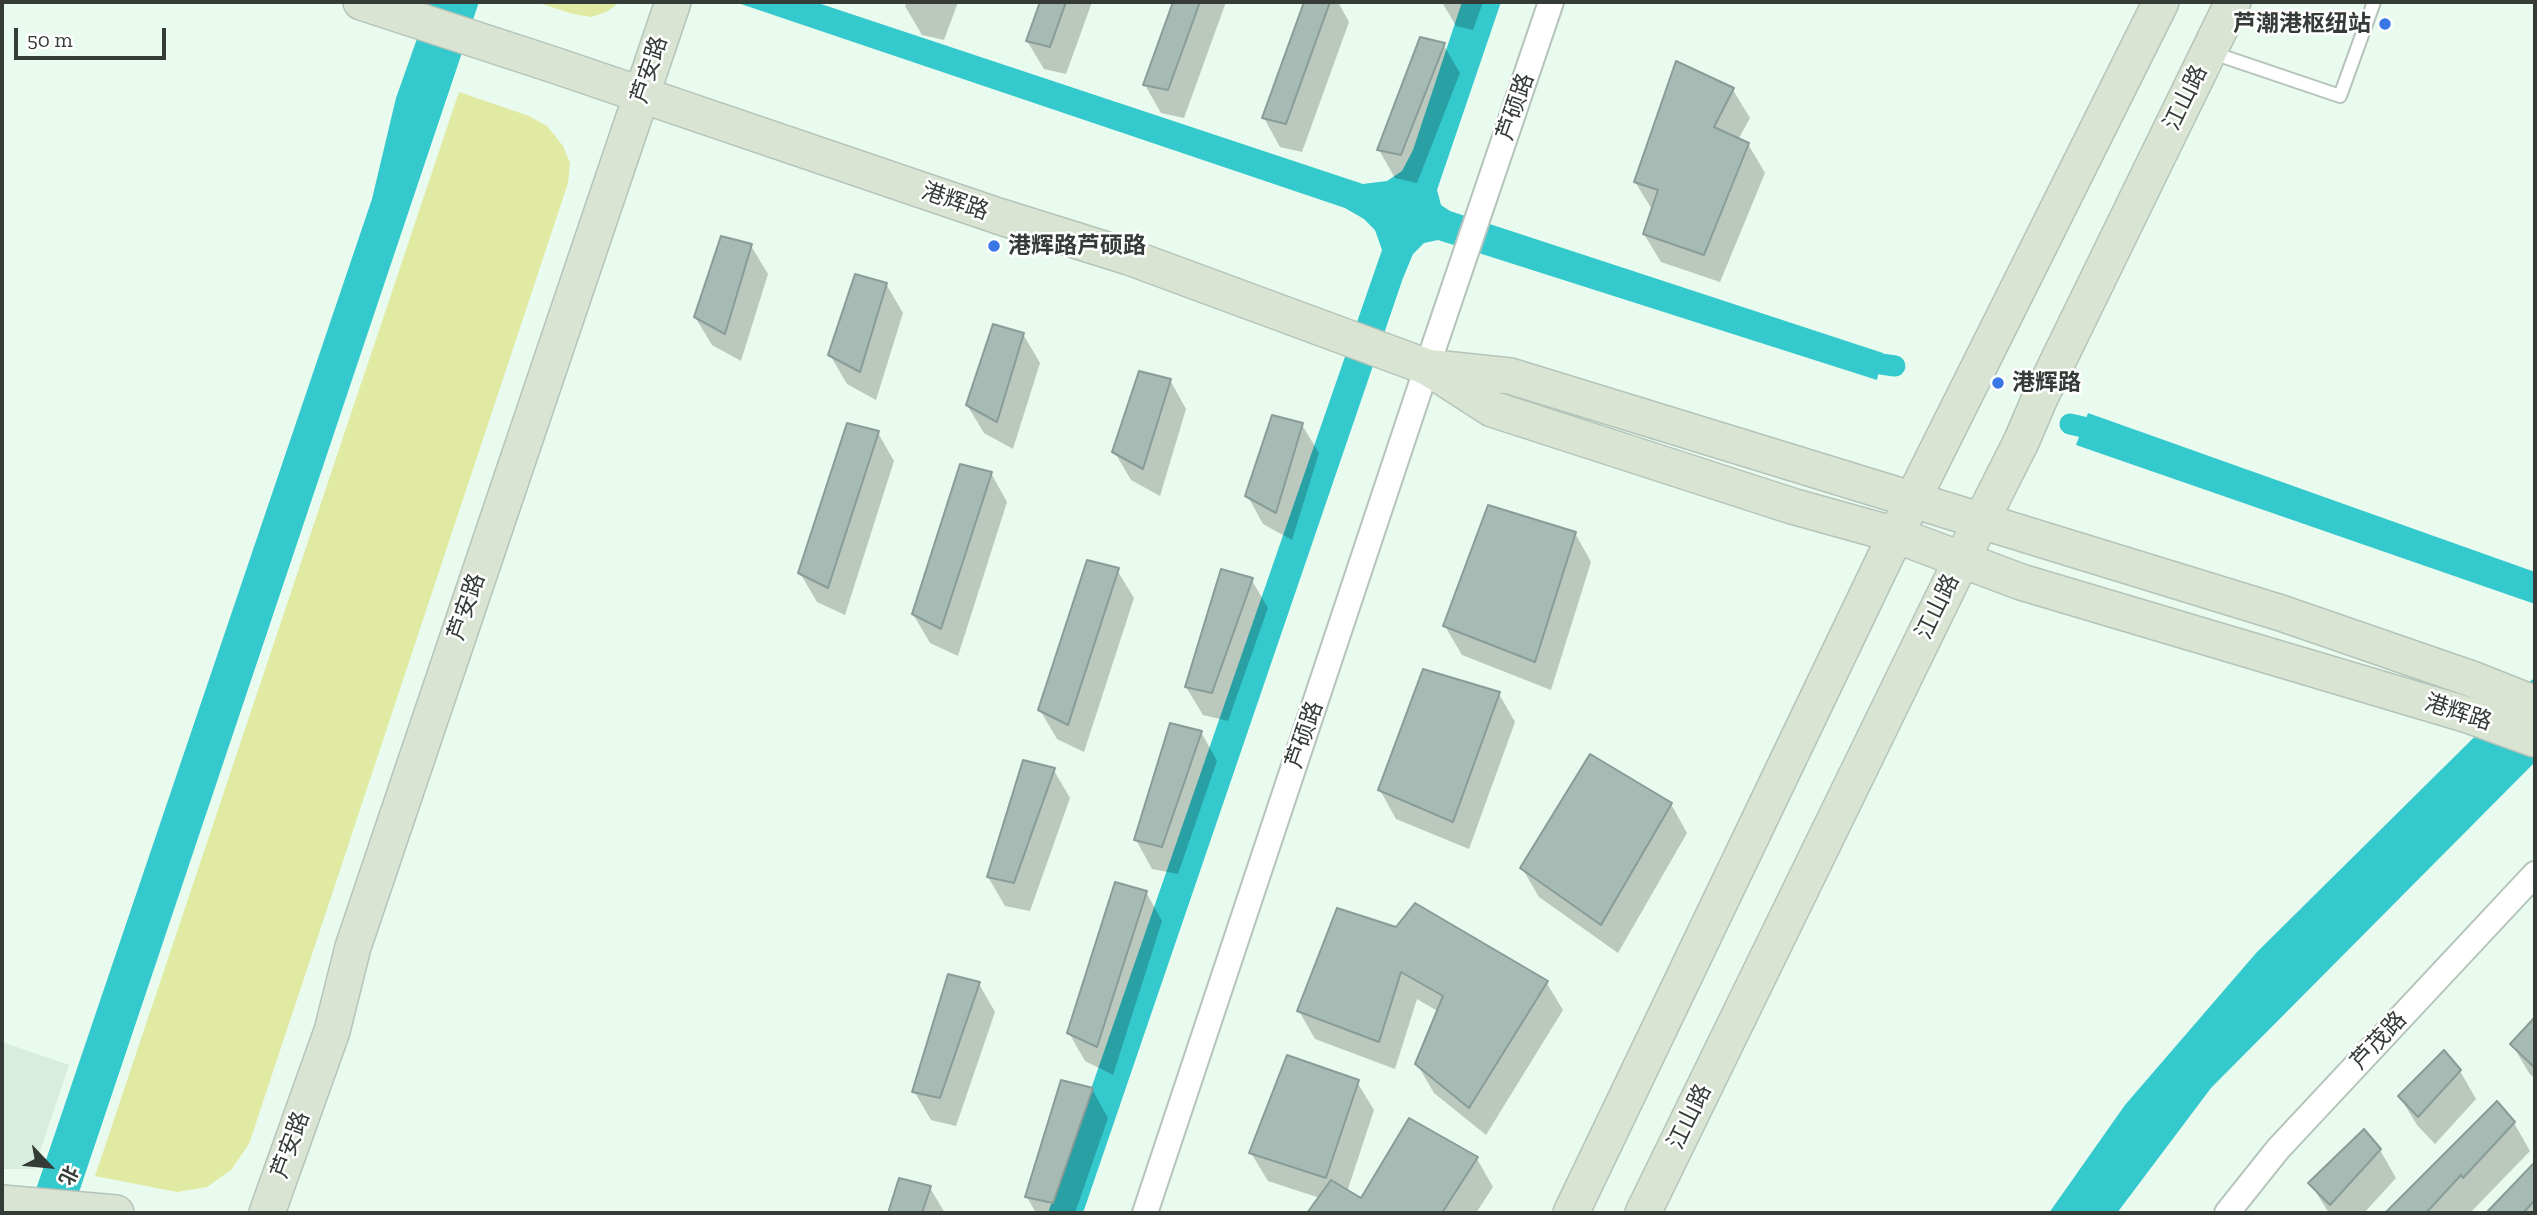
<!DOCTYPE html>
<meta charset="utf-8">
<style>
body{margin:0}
#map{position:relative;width:2537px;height:1215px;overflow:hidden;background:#e9faee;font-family:"Zilla Slab","Noto Sans SC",serif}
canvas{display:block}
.frame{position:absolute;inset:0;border:4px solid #353b37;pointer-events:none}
.north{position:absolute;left:14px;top:1131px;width:70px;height:70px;-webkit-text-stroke:5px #fff;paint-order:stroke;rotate:116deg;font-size:19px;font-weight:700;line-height:28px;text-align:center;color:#353b37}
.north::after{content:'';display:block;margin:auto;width:24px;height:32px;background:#353b37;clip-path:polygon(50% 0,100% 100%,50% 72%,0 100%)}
.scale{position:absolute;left:14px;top:28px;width:152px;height:32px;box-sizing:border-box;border:4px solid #353b37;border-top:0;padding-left:9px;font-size:21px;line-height:24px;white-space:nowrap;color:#353b37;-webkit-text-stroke:5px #fff;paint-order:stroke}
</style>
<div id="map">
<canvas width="2537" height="1215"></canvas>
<div class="frame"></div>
<div class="north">北</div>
<div class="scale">50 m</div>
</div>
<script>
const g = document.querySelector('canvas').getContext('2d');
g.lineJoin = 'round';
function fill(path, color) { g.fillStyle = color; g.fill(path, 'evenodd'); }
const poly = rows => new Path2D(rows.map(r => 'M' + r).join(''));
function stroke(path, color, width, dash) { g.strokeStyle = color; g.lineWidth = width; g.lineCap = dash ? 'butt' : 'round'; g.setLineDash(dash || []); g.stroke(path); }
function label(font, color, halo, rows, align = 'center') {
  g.font = font + ' "Zilla Slab","Noto Sans SC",serif'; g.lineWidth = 5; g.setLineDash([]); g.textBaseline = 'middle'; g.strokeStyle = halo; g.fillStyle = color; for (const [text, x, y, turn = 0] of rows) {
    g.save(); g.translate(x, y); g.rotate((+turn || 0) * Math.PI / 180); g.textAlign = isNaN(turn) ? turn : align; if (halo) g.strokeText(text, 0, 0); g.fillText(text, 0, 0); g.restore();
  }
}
fill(poly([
 [2,1042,69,1065,34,1169,2,1169]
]), '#d7eedf');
fill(poly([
 [536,2,620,2,606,12,591,17,573,14],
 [459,92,529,116,547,126,563,146,570,163,568,183,249,1144,231,1170,207,1187,177,1192,95,1176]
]), '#e1eaa2');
fill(poly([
 [430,2,479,2,72,1213,28,1213,372,199,396,98],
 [735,2,815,2,1363,184,1387,181,1402,171,1413,150,1462,2,1501,2,1437,190,1441,205,1450,211,1883,353,1877,380,1438,240,1424,243,1413,254,1403,278,1083,1213,1048,1213,1382,250,1375,230,1364,219,1345,208],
 [2088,413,2535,572,2535,604,2076,445],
 [2535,677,2535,762,2211,1088,2117,1213,2049,1213,2125,1105,2257,952]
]), '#34c9cd');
fill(poly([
 [907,2,958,2,944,40,922,35,905,6],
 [1042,2,1092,2,1066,74,1044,69,1027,41],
 [1175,2,1226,2,1184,118,1161,113,1145,85],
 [1306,2,1338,2,1349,22,1302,152,1280,147,1264,118],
 [1442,2,1483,2,1473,30,1456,26],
 [1443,44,1460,73,1417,183,1395,178,1379,150],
 [1733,90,1750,118,1738,140,1748,144,1765,173,1720,282,1661,262,1644,234,1653,211,1635,182],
 [751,246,768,274,741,361,712,345,695,317],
 [886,284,903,313,876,400,847,384,830,355],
 [1023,334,1040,363,1013,449,984,433,967,405],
 [1170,380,1186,409,1160,496,1131,480,1114,451],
 [1302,425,1319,453,1292,540,1263,524,1247,495],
 [878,433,894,461,845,615,817,602,800,573],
 [991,473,1007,502,958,656,930,643,913,614],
 [1575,533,1591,562,1551,690,1462,655,1445,626],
 [1117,570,1134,598,1084,752,1057,739,1040,710],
 [1251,579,1268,608,1228,721,1203,715,1186,687],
 [1499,694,1515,722,1469,849,1396,819,1380,790],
 [1201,732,1217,761,1178,874,1152,869,1136,840],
 [1053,769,1070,798,1030,911,1005,906,988,877],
 [1671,804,1687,833,1618,953,1539,897,1522,868],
 [1146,892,1162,921,1113,1075,1085,1061,1069,1033],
 [1338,911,1546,982,1563,1010,1486,1135,1434,1093,1417,1064,1439,1012,1417,999,1395,1069,1315,1039,1299,1011],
 [979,984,995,1012,956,1126,931,1120,914,1091],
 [2535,1020,2535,1079,2529,1073,2512,1044],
 [2460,1071,2476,1099,2435,1144,2417,1125,2400,1097],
 [1357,1082,1374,1110,1347,1192,1361,1200,1477,1159,1493,1187,1476,1213,1310,1213,1320,1198,1268,1181,1251,1153],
 [1092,1089,1108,1118,1075,1213,1036,1213,1027,1197],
 [2497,1104,2514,1123,2530,1151,2470,1213,2387,1213],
 [2380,1150,2396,1178,2364,1213,2329,1213,2310,1183],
 [2535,1164,2535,1213,2487,1213],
 [900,1180,930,1188,945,1213,890,1213]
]), '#0003');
stroke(poly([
 [1881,364,1895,366],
 [2070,424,2083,427]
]), '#34c9cd', 21);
const building = poly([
 [1040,2,1066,2,1050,47,1026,41,1040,2],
 [1173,2,1200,2,1168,90,1143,85,1173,2],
 [1304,2,1330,2,1286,124,1262,118,1304,2],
 [1420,37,1445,43,1401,155,1377,150,1420,37],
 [1676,61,1734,88,1714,127,1749,143,1704,255,1643,234,1658,190,1634,182,1676,61],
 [721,236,752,244,725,334,694,317,721,236],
 [855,274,887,283,860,372,828,355,855,274],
 [993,324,1024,333,997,422,966,405,993,324],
 [1139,371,1171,379,1143,469,1112,452,1139,371],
 [1272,415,1303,423,1276,513,1245,496,1272,415],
 [847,423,879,431,828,588,798,573,847,423],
 [960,464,992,472,941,629,912,614,960,464],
 [1488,505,1576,532,1535,662,1443,626,1488,505],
 [1087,560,1119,568,1068,725,1038,710,1087,560],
 [1221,569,1253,578,1212,693,1185,687,1221,569],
 [1423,669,1500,692,1453,822,1378,790,1423,669],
 [1170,723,1202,731,1162,847,1134,840,1170,723],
 [1590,754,1672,803,1601,925,1520,868,1590,754],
 [1023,760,1055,768,1014,883,987,877,1023,760],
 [1115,882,1147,891,1097,1047,1067,1033,1115,882],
 [1415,903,1548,981,1469,1108,1415,1064,1443,996,1401,972,1379,1042,1297,1011,1337,908,1396,927,1415,903],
 [948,974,980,982,940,1098,912,1092,948,974],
 [2535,1017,2535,1068,2510,1044,2535,1017],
 [2444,1050,2461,1070,2418,1117,2398,1096,2444,1050],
 [1287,1055,1359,1080,1326,1178,1249,1153,1287,1055],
 [1061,1080,1093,1088,1053,1203,1025,1197,1061,1080],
 [2497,1101,2515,1122,2463,1178,2461,1175,2426,1213,2385,1213,2497,1101],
 [1409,1118,1478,1157,1442,1213,1307,1213,1331,1180,1361,1198,1409,1118],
 [2364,1129,2381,1149,2330,1205,2308,1183,2364,1129],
 [2535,1162,2535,1200,2523,1213,2486,1213,2535,1162],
 [899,1178,931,1186,922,1213,888,1213,899,1178]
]);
fill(building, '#a7bbb5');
stroke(building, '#899c97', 2);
const lane = poly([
 [2213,53,2340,96,2374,2]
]);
const street = poly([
 [1145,1213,1427,367,1551,2],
 [2227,1213,2278,1149,2535,874]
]);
const secondary = poly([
 [361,2,554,65,998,216,1129,257,1427,367,1492,409,1792,506,1896,535,2021,582,2468,715,2535,739],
 [1434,368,1510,376,2281,613,2472,679,2535,704],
 [2,1203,116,1213],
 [267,1213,332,1031,353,947,673,2],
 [1571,1213,1913,499,2161,2],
 [1643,1213,1961,561,2022,440,2039,400,2233,2]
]);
stroke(lane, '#b5c4ba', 16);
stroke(street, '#b5c4ba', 28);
stroke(secondary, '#b5c4ba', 38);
stroke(lane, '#fff', 12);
stroke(street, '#fff', 24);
stroke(secondary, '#d9e5d2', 35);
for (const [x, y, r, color] of [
 [2385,24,7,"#3877e5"],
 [994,246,7,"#3877e5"],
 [1998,383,7,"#3877e5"]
]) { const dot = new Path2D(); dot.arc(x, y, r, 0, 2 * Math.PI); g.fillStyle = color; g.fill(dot); stroke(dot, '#fff', 2.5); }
label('bold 23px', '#353b37', '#fff', [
 ["芦潮港枢纽站",2371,24,"right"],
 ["港辉路芦硕路",1008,246],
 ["港辉路",2012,383]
], 'left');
label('23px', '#353b37', '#fff', [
 ["芦安路",650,70,-72],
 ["江山路",2186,98,-64],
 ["芦硕路",1516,107,-71],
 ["港辉路",955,202,19],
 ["芦安路",467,607,-71],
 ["江山路",1938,607,-64],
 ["港辉路",2458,713,18],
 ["芦硕路",1305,735,-71],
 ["芦茂路",2379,1041,-47],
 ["江山路",1690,1117,-64],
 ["芦安路",291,1145,-70]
]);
</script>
